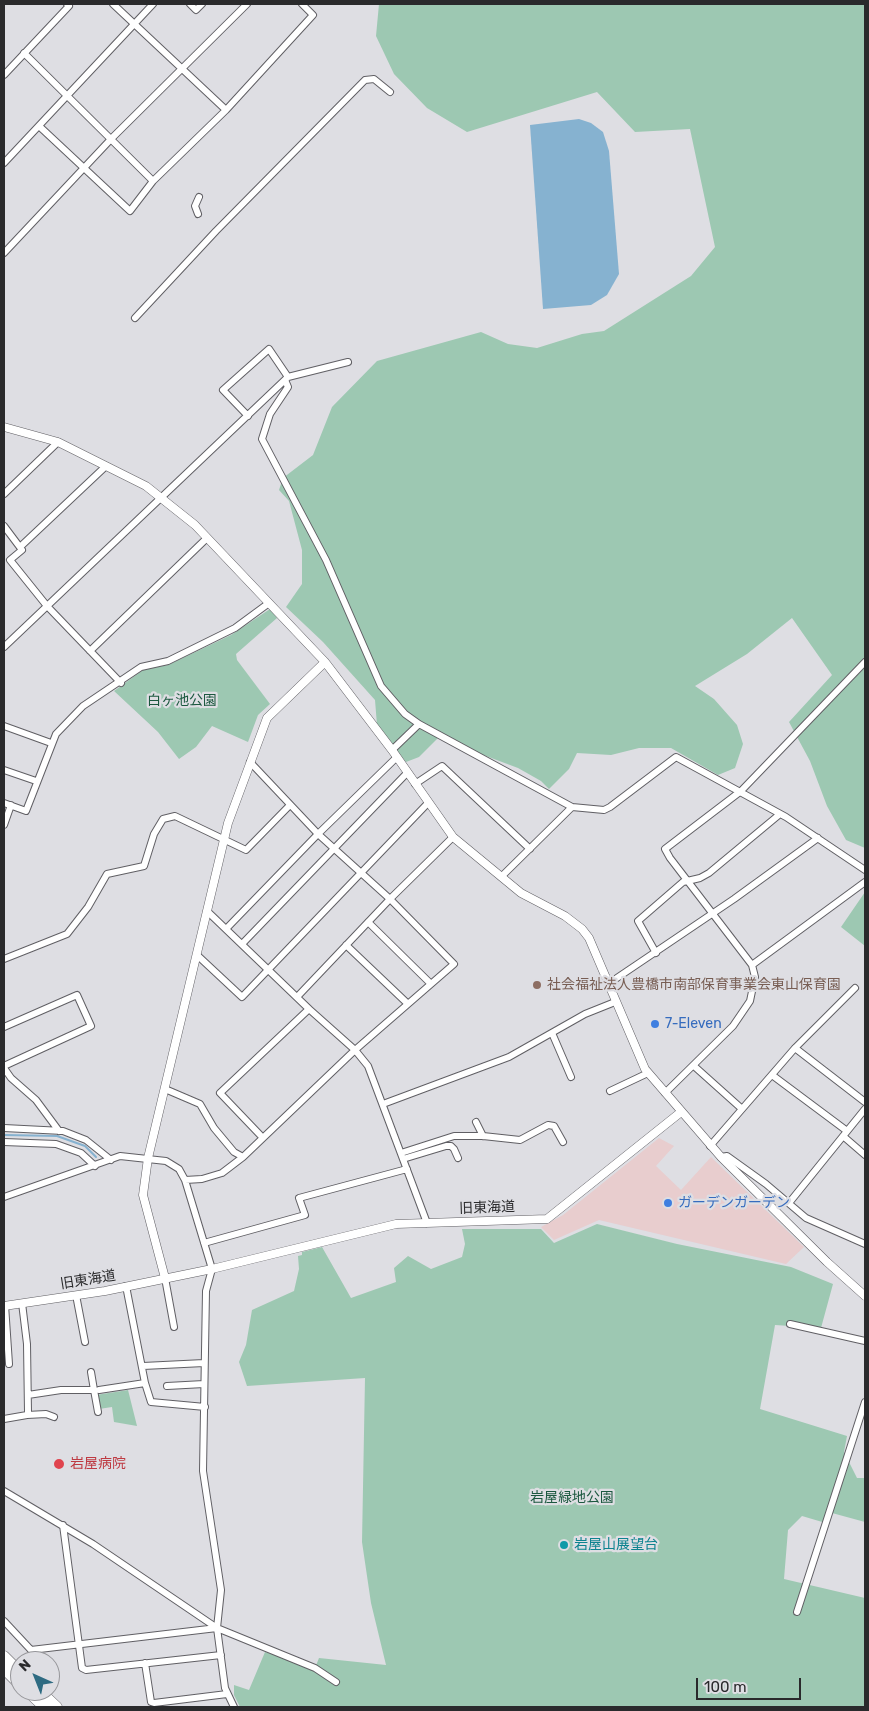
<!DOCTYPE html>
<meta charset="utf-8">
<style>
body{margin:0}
#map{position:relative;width:869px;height:1711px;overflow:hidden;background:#dedee3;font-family:Rubik,sans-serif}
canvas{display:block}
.frame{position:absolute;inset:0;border:5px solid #2a2a2c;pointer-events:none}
.north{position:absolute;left:10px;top:1651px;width:50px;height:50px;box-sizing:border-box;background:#dedee3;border:1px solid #96969a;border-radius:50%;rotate:316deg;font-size:14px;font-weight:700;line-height:20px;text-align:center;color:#2a2a2c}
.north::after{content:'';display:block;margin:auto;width:18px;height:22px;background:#2e6b82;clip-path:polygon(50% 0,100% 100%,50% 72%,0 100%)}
.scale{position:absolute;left:696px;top:1678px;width:105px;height:22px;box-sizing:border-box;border:2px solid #2a2a2c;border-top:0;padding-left:6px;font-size:15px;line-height:18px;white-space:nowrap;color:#2a2a2c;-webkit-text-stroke:4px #dedee3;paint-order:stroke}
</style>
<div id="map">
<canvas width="869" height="1711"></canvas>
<div class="frame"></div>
<div class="north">N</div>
<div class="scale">100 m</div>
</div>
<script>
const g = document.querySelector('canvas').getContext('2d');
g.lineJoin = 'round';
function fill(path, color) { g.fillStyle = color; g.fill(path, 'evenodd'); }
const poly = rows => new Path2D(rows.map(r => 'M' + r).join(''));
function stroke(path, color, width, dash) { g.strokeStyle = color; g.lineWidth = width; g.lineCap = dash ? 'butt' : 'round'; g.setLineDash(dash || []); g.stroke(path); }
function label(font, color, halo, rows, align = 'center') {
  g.font = font + ' Rubik,"Noto Sans JP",sans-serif'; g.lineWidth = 4.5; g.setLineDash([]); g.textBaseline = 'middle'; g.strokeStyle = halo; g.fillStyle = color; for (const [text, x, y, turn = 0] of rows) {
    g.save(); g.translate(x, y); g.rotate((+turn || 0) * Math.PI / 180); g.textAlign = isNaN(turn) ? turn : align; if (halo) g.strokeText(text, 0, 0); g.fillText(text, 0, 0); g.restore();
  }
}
fill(poly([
 [659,1138,674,1146,656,1166,681,1190,711,1157,804,1247,786,1264,599,1220,554,1240,541,1227,563,1215]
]), '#e8cdce');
fill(poly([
 [379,4,865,4,865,848,846,840,827,806,810,761,789,722,832,675,792,618,747,654,695,686,714,699,737,725,743,744,735,768,718,775,671,748,639,748,611,755,577,753,569,769,549,789,541,781,518,768,438,738,419,757,406,762,377,725,375,700,323,642,286,607,302,584,302,550,289,501,279,490,283,478,313,455,332,407,377,361,481,332,508,344,537,348,582,334,604,331,691,276,715,247,690,129,635,132,597,92,467,132,427,108,394,74,376,36],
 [270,609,277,618,236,654,237,660,270,704,258,715,248,742,212,726,196,747,179,759,158,732,114,691,143,670,168,665,231,635],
 [865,892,865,946,841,927],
 [597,1224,677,1244,791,1267,833,1284,821,1328,775,1325,760,1409,847,1436,844,1452,857,1478,865,1478,865,1522,832,1513,829,1524,802,1516,788,1530,784,1579,865,1598,865,1707,240,1707,234,1695,234,1685,249,1690,265,1652,315,1668,319,1658,386,1665,371,1603,362,1542,365,1378,247,1386,239,1362,246,1345,252,1310,294,1291,299,1269,298,1256,302,1255,302,1252,322,1247,351,1298,396,1282,394,1268,408,1256,431,1269,462,1257,465,1244,462,1229,541,1229,554,1243],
 [128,1390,137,1426,114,1422,112,1407,99,1409,96,1395]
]), '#9dc8b2');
fill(poly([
 [579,119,591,123,603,132,609,151,619,274,607,295,591,305,543,309,530,125]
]), '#86b2d0');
stroke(poly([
 [4,1135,57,1136,85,1146,96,1157]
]), '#86b2d0', 2);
const minor = poly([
 [113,4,226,110],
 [190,4,196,10,202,4],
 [24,53,153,181],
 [4,75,69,6,67,4],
 [39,126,130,211,153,181,226,110,313,15,302,4],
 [4,163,153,4],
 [198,214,195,206,199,197],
 [4,253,112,138,247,4],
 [135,318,216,231,365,80,374,79,390,92],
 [285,380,288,387,270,414,262,439,326,560,381,686,405,714,419,724,572,807,604,810,610,807,676,757,786,817,865,870],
 [248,416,223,390,269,349,288,377],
 [4,494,58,442],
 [4,526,22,550,10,560,47,606,121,683],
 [20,547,106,466],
 [4,647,288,377,348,362],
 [90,651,207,538],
 [4,726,51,743],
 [392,750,419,724],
 [4,770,36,781],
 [415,784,442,766,530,849],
 [4,803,26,811,56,734,83,706,141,667,168,661,235,628,269,603],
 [4,825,11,805],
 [501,877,572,807],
 [207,911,309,1009,355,1050,368,1066,427,1223],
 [368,922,431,984],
 [226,929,318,834,397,757],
 [242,944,407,773],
 [346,945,408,1004],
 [656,953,638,921,683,882,700,878,709,873,780,814],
 [197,955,242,997,428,803],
 [4,959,67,934,88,907,107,874,144,866,154,834,163,819,175,816,246,850,290,805],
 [752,965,865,882],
 [608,984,734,899,818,838],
 [297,997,390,899,453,837],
 [4,1027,77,995,91,1026,4,1066],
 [552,1033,571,1077],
 [795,1048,865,1102],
 [694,1066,742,1109],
 [4,1068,11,1078,36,1100,59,1131],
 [772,1075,847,1131],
 [165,1089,200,1104,214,1128,234,1152,243,1157,355,1050,454,964,390,899,318,834,250,762],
 [610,1091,648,1073],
 [665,1093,733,1026,750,1001,755,977,752,965,670,858,665,849,741,791,865,662],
 [383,1104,509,1057,585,1014,615,1002],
 [476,1122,483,1136],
 [4,1128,63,1131,86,1140,111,1160],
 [843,1136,865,1155],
 [263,1138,220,1093,309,1009],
 [4,1142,56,1144,81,1153,95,1166],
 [710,1146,795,1048,855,988],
 [401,1153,454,1136,483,1136,520,1140,548,1125,554,1126,563,1142],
 [721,1157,727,1156,766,1184,806,1218,865,1244],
 [403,1159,446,1146,451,1146,454,1149,458,1158],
 [185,1180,202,1179,222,1173,243,1157],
 [4,1197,120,1156,166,1161,179,1169,185,1180,212,1269,206,1291,203,1471,221,1590,217,1628,225,1688,234,1707],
 [789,1203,865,1109],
 [204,1243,305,1215,299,1198,407,1169],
 [165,1278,174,1327],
 [76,1295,85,1342],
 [5,1305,9,1364],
 [790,1324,865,1341],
 [143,1366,204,1363],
 [145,1383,151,1402,205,1407],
 [167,1386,204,1384],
 [94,1390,98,1412],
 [99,1390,145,1383,126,1286],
 [28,1395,61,1390,94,1390,91,1372],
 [27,1415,46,1414,54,1417],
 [4,1419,27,1415,28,1412,27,1344,22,1303],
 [4,1491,93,1544,217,1628,315,1668,336,1682],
 [63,1525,82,1668,86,1670,221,1655],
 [797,1612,865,1402],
 [4,1621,31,1650,217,1628],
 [145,1663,151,1702,154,1703,227,1694]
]);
const tertiary = poly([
 [4,427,58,442,146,486,195,525,325,662,392,750,453,837,521,893,565,916,582,929,589,938,645,1069,721,1157,827,1262,865,1296],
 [165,1278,143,1195,148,1158,228,823,267,718,325,662],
 [4,1306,105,1291,212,1269,396,1224,547,1219,681,1112]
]);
const trunk = poly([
 [4,1656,20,1672],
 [4,1669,20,1685],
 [27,1691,44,1707],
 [40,1691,57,1707]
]);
stroke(minor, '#605f64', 8);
stroke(tertiary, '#605f64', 9);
stroke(trunk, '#605f64', 11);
stroke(minor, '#fff', 6);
stroke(tertiary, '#fff', 8);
stroke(trunk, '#fff', 10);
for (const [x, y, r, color] of [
 [537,985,5,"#8d6e63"],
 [655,1024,5,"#3f7fe0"],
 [668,1203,5,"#3f7fe0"],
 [59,1464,6,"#e0444e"],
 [564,1545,5,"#0f9aa8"]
]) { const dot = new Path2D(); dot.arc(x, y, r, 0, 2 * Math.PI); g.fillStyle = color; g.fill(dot); stroke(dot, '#dedee3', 2); }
label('14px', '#1b583f', '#dedee3', [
 ["白ヶ池公園",182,701],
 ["岩屋緑地公園",572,1498]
]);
label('14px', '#785e54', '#dedee3', [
 ["社会福祉法人豊橋市南部保育事業会東山保育園",547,985]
], 'left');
label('14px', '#366cbe', '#dedee3', [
 ["7-Eleven",665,1024],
 ["ガーデンガーデン",678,1203]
], 'left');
label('14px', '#2a2a2c', '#dedee3', [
 ["旧東海道",487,1208,-2],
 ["旧東海道",88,1280,-9]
]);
label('14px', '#be3a42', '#dedee3', [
 ["岩屋病院",70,1464]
], 'left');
label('14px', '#0d838f', '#dedee3', [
 ["岩屋山展望台",574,1545]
], 'left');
</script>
